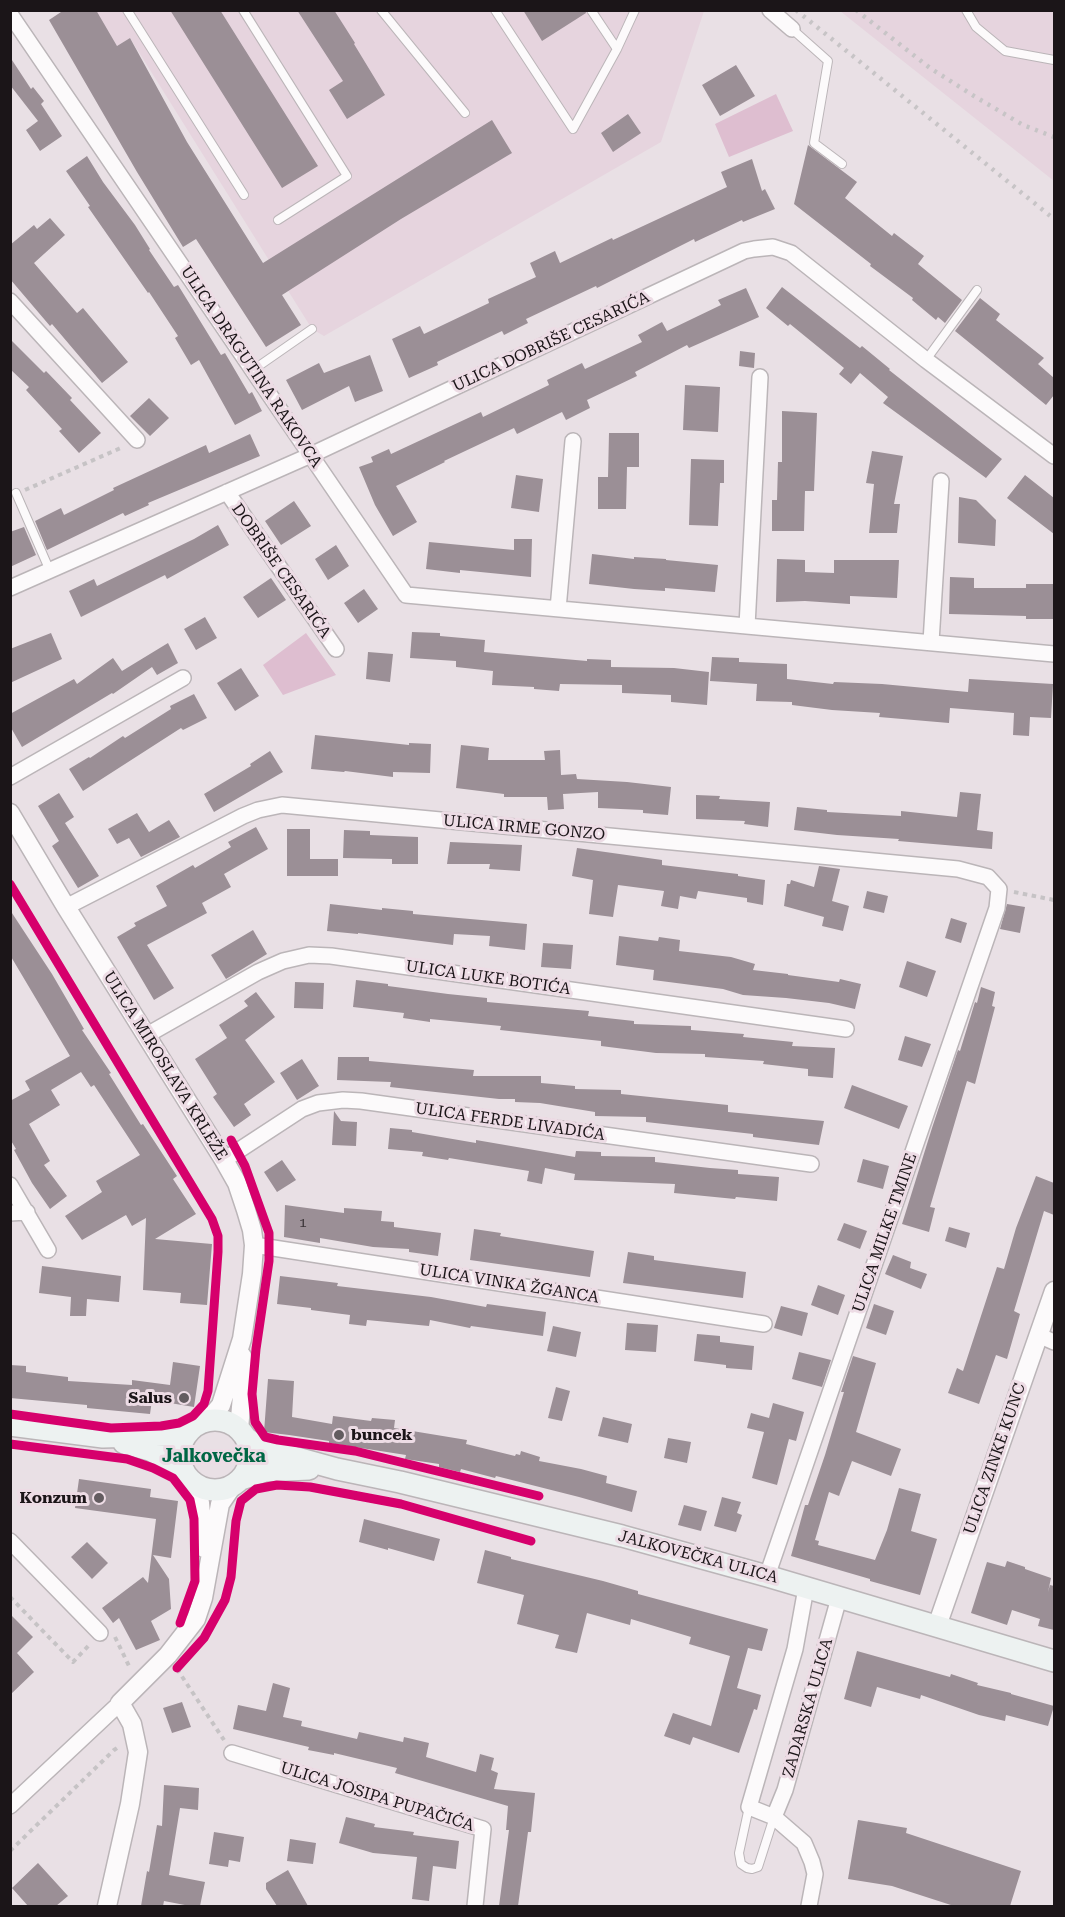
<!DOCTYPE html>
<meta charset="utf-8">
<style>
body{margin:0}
#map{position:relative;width:1065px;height:1917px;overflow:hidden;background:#e9e0e5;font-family:"Roboto Serif",serif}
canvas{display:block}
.frame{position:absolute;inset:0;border:12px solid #1b1518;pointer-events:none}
</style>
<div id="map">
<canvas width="1065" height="1917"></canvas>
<div class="frame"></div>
</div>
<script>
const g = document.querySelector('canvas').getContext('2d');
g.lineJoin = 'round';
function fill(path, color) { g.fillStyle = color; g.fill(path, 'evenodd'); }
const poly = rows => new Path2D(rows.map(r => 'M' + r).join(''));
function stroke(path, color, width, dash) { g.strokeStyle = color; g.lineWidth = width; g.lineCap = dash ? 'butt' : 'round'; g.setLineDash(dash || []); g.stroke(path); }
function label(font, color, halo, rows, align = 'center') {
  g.font = font + ' "Roboto Serif",serif'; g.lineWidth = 6; g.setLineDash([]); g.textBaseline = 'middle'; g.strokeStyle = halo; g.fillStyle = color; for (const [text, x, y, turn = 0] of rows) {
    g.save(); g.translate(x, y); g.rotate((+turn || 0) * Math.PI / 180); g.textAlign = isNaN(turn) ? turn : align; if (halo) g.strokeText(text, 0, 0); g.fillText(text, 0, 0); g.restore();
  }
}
fill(poly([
 [96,11,704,11,661,142,324,336,312,329,130,38,117,46],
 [840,11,1054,11,1054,181]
]), '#e6d4de');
fill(poly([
 [776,94,793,131,729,157,715,124],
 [306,633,336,675,283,695,263,665]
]), '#debed0');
fill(poly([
 [64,10,96,10,117,46,130,38,187,142,263,263,492,120,512,153,401,219,282,295,301,325,266,347,196,239,183,247,137,172,49,20],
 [170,10,220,10,318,166,282,188],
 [297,10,334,10,355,43,354,44,385,95,347,119,329,90,343,81],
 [523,10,585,10,586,13,542,41],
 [10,57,31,89,33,87,44,101,41,104,62,136,40,151,26,130,38,121,10,85],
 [736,65,755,96,720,116,702,85],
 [628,114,641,133,613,152,601,133],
 [808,145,857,182,845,198,892,236,894,233,924,256,918,264,962,300,945,323,938,317,936,320,912,300,913,298,870,266,871,264,794,204],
 [87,156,103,182,135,225,150,249,149,250,174,287,178,285,221,355,225,353,249,394,252,392,262,411,235,425,199,360,191,365,175,338,178,336,149,292,148,293,88,207,90,206,66,171],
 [752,159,762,191,765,189,775,209,743,222,742,220,695,242,694,239,597,288,596,286,526,319,528,323,504,335,502,331,437,362,438,365,409,378,392,339,420,326,424,334,489,303,488,299,536,277,530,263,555,251,560,263,612,238,613,240,727,187,721,172],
 [50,218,65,235,34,263,77,313,83,308,128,362,102,383,52,324,50,326,10,279,10,245,34,225,37,229],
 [782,287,860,348,862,346,890,369,889,370,1002,459,986,478,883,403,888,397,860,373,851,384,839,374,844,368,790,324,788,326,766,308],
 [746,288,759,317,689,348,687,345,635,372,637,376,587,400,590,408,566,420,562,412,517,434,514,428,444,461,445,462,396,486,417,522,393,536,375,505,359,467,373,462,371,457,389,449,391,454,481,412,483,417,549,385,547,380,582,363,585,369,642,342,638,335,662,322,667,331,721,305,718,300],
 [980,298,1000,314,996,320,1044,358,1038,364,1054,378,1054,395,1046,405,955,331],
 [10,339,44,373,46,371,72,398,70,400,101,433,79,453,59,431,62,429,26,390,29,387,10,369],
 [740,351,755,353,754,368,739,366],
 [370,355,383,391,355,402,349,386,302,410,286,380,319,363,324,373],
 [685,385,720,387,718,432,683,430],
 [149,398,169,418,150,436,130,416],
 [782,411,817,413,814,491,805,491,804,531,772,531,772,500,777,500,778,462,782,462],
 [609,433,639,433,639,467,627,467,626,509,598,509,598,477,608,477],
 [250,434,260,456,148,503,149,505,125,516,123,513,47,550,35,521,61,508,64,515,114,490,113,488,206,445,209,453],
 [872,451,903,456,894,504,900,504,897,533,869,533,874,484,866,483],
 [691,459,724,460,724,483,720,483,718,526,689,525],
 [516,475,543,479,539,512,511,508],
 [1025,475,1054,498,1054,534,1007,498],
 [959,497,976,500,996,520,995,546,958,543],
 [294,501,311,526,281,545,265,521],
 [218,525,229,545,167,579,165,575,81,617,69,591,94,579,97,586,194,539],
 [24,527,36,555,10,567,10,532],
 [514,539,532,539,531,577,460,570,460,573,426,569,429,542,514,550],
 [336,545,349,566,328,580,315,559],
 [592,554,634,559,634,557,666,559,666,560,718,565,715,592,665,588,665,591,634,589,589,584],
 [777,559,805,560,805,572,834,573,834,560,899,560,897,598,850,596,850,604,805,601,776,602],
 [950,577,974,578,974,588,1026,588,1026,584,1053,584,1053,619,1026,619,1026,616,949,614],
 [271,578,286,600,258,618,243,597],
 [364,589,378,609,358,623,344,603],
 [205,617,217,638,196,650,184,629],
 [412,632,440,633,440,636,485,640,484,652,587,661,587,659,611,660,611,667,674,668,709,672,707,705,671,702,671,695,622,693,622,685,560,684,559,691,534,689,534,687,492,685,493,671,456,667,456,661,410,658],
 [51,633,62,659,10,683,10,649],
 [168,643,178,663,157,675,152,667,113,694,112,693,22,747,10,726,10,714,74,679,77,684,113,658,122,671],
 [368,652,393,654,390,682,366,679],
 [712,657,739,658,739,662,787,664,787,679,833,684,834,682,882,684,968,692,969,679,1053,684,1051,718,1030,717,1029,736,1013,735,1014,713,950,708,949,723,879,717,880,713,832,710,792,705,792,702,756,701,757,684,710,681],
 [241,668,259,696,235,711,217,683],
 [194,694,207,718,183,730,181,728,83,791,69,769,89,757,90,758,123,736,125,738,171,709,170,706],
 [315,735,409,745,409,743,431,744,430,773,393,772,393,777,345,771,344,772,311,769],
 [461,745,489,748,488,760,545,760,544,751,560,750,561,775,576,774,577,779,627,782,671,787,668,815,643,813,643,810,598,808,598,792,563,794,564,809,548,810,547,797,504,797,504,794,456,788],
 [270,751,283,772,214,812,204,794,251,766,250,764],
 [960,792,981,794,977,830,993,832,992,849,898,841,899,839,837,835,794,830,797,807,827,810,827,812,901,816,901,811,957,817],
 [59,793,74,817,65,823,99,876,78,888,52,846,59,841,38,806],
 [696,795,720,796,719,799,770,802,768,827,744,824,745,821,696,819],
 [137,813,149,832,169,820,180,837,141,857,129,838,117,844,108,829],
 [256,827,268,849,224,874,231,887,202,903,207,913,147,945,174,988,154,1000,117,937,136,926,134,923,167,906,156,886,193,865,195,868,231,847,228,842],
 [287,829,310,829,310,859,338,859,338,876,287,876],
 [344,830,370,831,370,835,418,837,418,864,392,864,392,859,343,858],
 [450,842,522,845,520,871,489,869,490,864,447,864],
 [577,848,662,860,662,865,738,874,738,876,765,880,763,905,747,902,747,898,698,891,696,899,680,896,678,909,661,906,664,891,618,885,613,917,589,914,593,880,572,876],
 [819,866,840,869,832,901,849,906,843,931,822,926,824,917,784,906,787,884,790,884,791,880,814,887],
 [867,891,888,896,884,913,863,908],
 [330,904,382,910,382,908,413,911,413,914,527,924,525,950,489,946,490,936,454,934,453,945,358,933,358,934,327,931],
 [1007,904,1025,907,1020,933,1000,929],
 [10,910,52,974,84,1029,82,1030,111,1073,109,1074,141,1125,143,1124,177,1176,173,1179,196,1214,155,1239,212,1244,207,1305,180,1303,181,1293,143,1290,146,1218,132,1226,126,1215,82,1240,65,1216,102,1192,96,1181,140,1155,94,1085,91,1087,81,1072,51,1090,60,1105,29,1124,50,1161,44,1165,67,1196,50,1209,32,1183,14,1150,16,1149,10,1139,10,1101,30,1090,25,1081,70,1056,10,955],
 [951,918,967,923,961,943,945,938],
 [253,930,267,954,226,979,211,955],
 [619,936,658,941,659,937,680,940,679,951,731,957,755,964,753,970,788,974,788,975,839,982,840,979,861,984,855,1009,829,1003,786,998,743,995,723,989,653,980,654,970,616,965],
 [543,943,573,945,571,969,541,967],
 [907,961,936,971,927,997,899,987],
 [356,980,388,984,388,986,448,994,487,998,487,1002,589,1011,588,1016,634,1021,634,1024,691,1026,691,1030,744,1034,743,1037,793,1042,792,1046,835,1048,833,1078,808,1076,808,1069,763,1064,764,1061,705,1057,705,1054,656,1053,601,1046,601,1041,500,1030,501,1026,430,1019,430,1022,403,1018,404,1013,353,1007],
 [295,982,324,983,323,1009,294,1008],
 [981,987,995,992,992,1006,995,1007,975,1084,967,1081,930,1207,935,1208,929,1232,902,1224,932,1128,958,1050,960,1051,975,1002,977,1003],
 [256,992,275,1017,245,1040,275,1082,244,1104,251,1115,234,1127,213,1097,217,1094,195,1059,227,1038,219,1025,248,1006,244,1001],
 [905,1036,931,1044,922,1067,898,1060],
 [338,1057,369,1057,369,1061,474,1070,473,1076,541,1076,541,1083,575,1086,575,1089,621,1090,621,1094,728,1105,728,1112,824,1121,819,1145,753,1137,753,1134,646,1122,646,1117,595,1116,595,1112,540,1103,515,1102,515,1099,499,1099,390,1087,391,1082,337,1080],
 [302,1059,319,1086,297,1100,280,1073],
 [852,1085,908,1106,899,1129,844,1108],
 [334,1111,341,1121,357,1122,356,1146,332,1145],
 [390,1128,412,1130,412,1132,476,1143,476,1140,575,1157,576,1151,601,1152,601,1156,655,1157,655,1162,710,1168,738,1170,738,1174,779,1177,777,1201,736,1197,735,1199,674,1193,675,1184,574,1180,575,1174,545,1168,542,1184,527,1181,529,1171,449,1158,448,1160,422,1156,423,1152,388,1149],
 [863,1159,889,1166,883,1189,857,1182],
 [282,1160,296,1180,277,1192,264,1172],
 [1036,1176,1054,1183,1054,1215,1044,1211,1014,1311,1020,1314,1007,1359,996,1355,979,1404,948,1393,957,1368,963,1371,997,1267,1004,1269,1016,1228],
 [285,1205,344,1213,344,1208,382,1211,381,1221,394,1222,394,1227,441,1233,438,1256,409,1252,409,1249,373,1247,320,1238,320,1243,284,1237],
 [844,1223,867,1231,860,1249,837,1240],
 [949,1227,970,1233,966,1248,945,1241],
 [474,1229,501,1233,500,1236,594,1251,590,1277,470,1260],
 [628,1252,654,1256,654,1260,746,1272,743,1298,623,1283],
 [893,1255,911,1262,910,1268,927,1274,921,1289,885,1274],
 [42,1266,121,1276,119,1302,87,1299,86,1316,70,1316,71,1297,39,1293],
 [280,1276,338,1283,337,1286,431,1297,486,1307,487,1304,546,1312,543,1336,471,1326,470,1328,430,1320,429,1326,367,1320,366,1326,349,1324,350,1315,311,1310,311,1308,277,1304],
 [818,1285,845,1295,838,1315,811,1305],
 [874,1304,894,1311,886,1335,866,1328],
 [781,1306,808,1313,802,1336,774,1328],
 [627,1323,658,1325,656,1352,625,1350],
 [553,1326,581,1332,576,1357,547,1351],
 [697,1334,720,1336,720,1342,754,1346,752,1370,726,1368,726,1365,694,1361],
 [799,1352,831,1360,822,1387,792,1379],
 [853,1356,876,1363,856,1432,901,1449,891,1476,852,1461,839,1496,829,1492,815,1540,819,1541,818,1545,875,1560,887,1530,899,1488,921,1494,911,1531,937,1539,920,1595,870,1581,870,1579,791,1556,805,1505,808,1505,825,1455,844,1392,841,1392],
 [173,1362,200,1366,194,1407,152,1400,150,1414,87,1408,87,1405,10,1398,10,1365,26,1366,26,1372,68,1377,68,1381,132,1385,132,1380,170,1385],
 [268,1379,294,1381,292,1417,332,1424,333,1416,371,1421,372,1418,395,1420,394,1428,467,1440,466,1444,515,1456,516,1454,520,1455,521,1451,540,1457,539,1461,581,1469,607,1476,606,1483,637,1491,632,1512,579,1497,496,1476,495,1478,461,1469,460,1472,439,1467,439,1464,405,1459,406,1455,329,1443,329,1441,289,1435,264,1432],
 [556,1387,570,1391,562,1421,548,1418],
 [773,1403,804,1412,796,1441,789,1439,777,1485,752,1478,764,1432,747,1428,751,1413,769,1418],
 [603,1417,632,1424,628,1443,598,1436],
 [668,1438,691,1442,687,1463,664,1458],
 [79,1479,151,1489,150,1497,178,1501,171,1558,153,1555,169,1579,171,1609,151,1621,160,1640,136,1650,119,1618,113,1623,102,1608,143,1577,148,1583,156,1519,75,1508],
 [722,1497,741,1502,737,1513,742,1515,736,1532,714,1526],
 [684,1505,707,1511,701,1531,678,1525],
 [364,1519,440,1539,434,1561,388,1548,388,1550,359,1542],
 [87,1542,108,1563,92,1579,71,1557],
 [485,1550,511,1557,511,1559,603,1581,638,1591,638,1594,768,1629,762,1651,748,1648,737,1688,761,1695,757,1710,754,1709,739,1753,693,1737,690,1745,664,1736,673,1713,711,1726,730,1656,689,1644,691,1637,631,1619,630,1625,587,1613,577,1653,555,1648,559,1635,517,1624,524,1595,477,1583],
 [1007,1561,1025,1567,1025,1569,1051,1578,1048,1592,1050,1585,1054,1586,1054,1630,1038,1626,1040,1619,1012,1610,1007,1625,971,1613,987,1562,1005,1567],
 [10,1614,33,1637,17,1653,34,1672,10,1695],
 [857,1651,950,1677,951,1674,978,1683,977,1685,1011,1693,1011,1694,1054,1706,1048,1726,1006,1715,1005,1721,979,1715,921,1695,920,1699,877,1687,871,1707,844,1699],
 [273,1683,290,1688,283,1717,302,1721,301,1726,357,1739,359,1732,403,1742,404,1737,429,1743,426,1757,476,1772,480,1754,494,1758,491,1770,498,1773,494,1789,535,1793,531,1832,528,1832,518,1906,499,1906,509,1830,506,1830,508,1806,395,1773,397,1768,334,1753,334,1755,308,1750,309,1747,233,1729,238,1705,266,1711],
 [182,1702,191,1727,172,1733,163,1708],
 [164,1785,199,1788,198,1810,180,1808,169,1875,205,1882,200,1906,190,1906,164,1901,163,1906,141,1906,147,1871,149,1872,157,1825,162,1826],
 [346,1817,375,1824,374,1827,414,1832,413,1835,459,1841,456,1869,433,1866,429,1901,412,1899,417,1857,373,1853,339,1843],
 [858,1820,907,1828,906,1833,1021,1871,1010,1906,954,1906,892,1886,848,1879],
 [214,1832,244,1837,240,1862,229,1860,228,1867,209,1864],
 [290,1839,316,1843,313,1864,287,1861],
 [38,1863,68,1896,56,1906,28,1906,12,1888],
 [288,1870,308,1906,277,1906,266,1889,266,1883]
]), '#9b8f96');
const service = poly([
 [127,10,244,195],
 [243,10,347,176,278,220],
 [381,10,465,113],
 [495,10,573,129,617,49,635,10],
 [591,10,617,49],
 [966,10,976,27,1005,51,1054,60],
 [792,29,828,61,814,143,842,164],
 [926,360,977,290],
 [253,370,312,329],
 [16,493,50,571],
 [749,1807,739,1853,741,1864,747,1868,752,1869,758,1867,774,1817]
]);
const minor = poly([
 [770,10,792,29],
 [10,14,406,595,1054,654],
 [10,301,137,440],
 [227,492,336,649],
 [10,588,311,455,744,251,754,249,773,247,791,253,926,360,1054,456],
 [558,609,573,441],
 [747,626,760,377],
 [931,642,941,481],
 [10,777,183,678],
 [66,907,243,816,258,810,282,805,958,869,988,877,999,889,997,908,767,1576],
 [147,1035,258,972,283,961,309,955,331,956,846,1029],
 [224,1160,302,1109,318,1103,343,1100,361,1101,811,1164],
 [10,1185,48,1250],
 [10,1213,27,1212],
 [254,1245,764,1324],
 [1038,1335,1054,1342],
 [10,1541,100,1633],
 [806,1588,795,1649,749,1807,774,1817,804,1843,812,1862,815,1874,809,1906],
 [232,1753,483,1829,475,1906],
 [10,1806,120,1703],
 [774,1817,785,1790,839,1598]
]);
const tertiary = poly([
 [10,813,66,907,224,1160,237,1183,246,1210,252,1230,254,1245,252,1274,242,1339,221,1405,215,1412,199,1423],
 [239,1429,242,1396,242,1356],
 [196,1485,200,1503,204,1548],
 [937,1626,1054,1291],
 [107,1906,130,1804,138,1752,132,1724,120,1703,168,1655,196,1619,203,1598,220,1504,233,1485]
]);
const secondary = poly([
 '180 1455a35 35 0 1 1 70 0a35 35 0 1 1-70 0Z',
 [10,1425,103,1437,173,1435,191,1429],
 [246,1438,257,1446,279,1453,337,1469,400,1482,622,1536,767,1576,1054,1661],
 [124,1443,150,1450,163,1457,184,1472],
 [241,1479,265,1471,309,1469]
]);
stroke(service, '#bbb5b8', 10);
stroke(minor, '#bbb5b8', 18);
stroke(tertiary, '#bbb5b8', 21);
stroke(secondary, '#bbb5b8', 24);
stroke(poly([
 [25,490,123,447],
 [1014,892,1054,900],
 [10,1597,73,1662,91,1643],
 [115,1637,130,1668],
 [177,1669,224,1740],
 [10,1851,114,1750,120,1746]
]), '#c6c3c5', 4, [4.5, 4.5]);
stroke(service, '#fcfafb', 8);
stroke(minor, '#fcfafb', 15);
stroke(tertiary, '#fcfafb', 18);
stroke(secondary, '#edf2f1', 21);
stroke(poly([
 [796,10,1054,219],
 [856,10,930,68,974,96,1023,125,1054,137]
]), '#c7c4c6', 4.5, [3, 6]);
stroke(poly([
 [10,884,212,1219,218,1236,218,1252,208,1391,204,1404,193,1416,179,1423,161,1426,111,1428,10,1414],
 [231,1140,245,1166,269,1233,269,1261,256,1349,252,1394,255,1422,265,1437,278,1440,355,1451,539,1496],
 [10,1444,127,1459,153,1468,173,1478,190,1500,194,1519,195,1581,180,1623],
 [177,1668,204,1638,225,1600,231,1577,236,1521,241,1501,256,1489,277,1485,310,1487,401,1504,531,1541]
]), '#d6006c', 9);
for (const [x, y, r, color] of [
 [184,1398,6,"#635c60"],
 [339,1435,6,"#635c60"],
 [99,1498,6,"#635c60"]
]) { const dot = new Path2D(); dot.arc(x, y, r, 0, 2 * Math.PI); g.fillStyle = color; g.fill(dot); stroke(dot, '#eddce5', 2); }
label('14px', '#3b3438', null, [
 ["1",303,1223]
]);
label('16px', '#1b1518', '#eddce5', [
 ["ULICA DOBRIŠE CESARIĆA",551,342,-25],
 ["ULICA DRAGUTINA RAKOVCA",251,367,56],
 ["DOBRIŠE CESARIĆA",281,571,55],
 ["ULICA IRME GONZO",524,828,5],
 ["ULICA LUKE BOTIĆA",488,978,8],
 ["ULICA MIROSLAVA KRLEŽE",165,1066,58],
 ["ULICA FERDE LIVADIĆA",510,1122,8],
 ["ULICA MILKE TMINE",885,1233,-71],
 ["ULICA VINKA ŽGANCA",509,1284,9],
 ["ULICA ZINKE KUNC",995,1459,-71],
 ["JALKOVEČKA ULICA",698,1557,15],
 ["ZADARSKA ULICA",808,1708,-74],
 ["ULICA JOSIPA PUPAČIĆA",377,1797,17]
]);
label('bold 16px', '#1b1518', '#eddce5', [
 ["Salus",172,1398],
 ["buncek",351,1435,"left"],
 ["Konzum",87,1498]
], 'right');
label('bold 18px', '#064', '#eddce5', [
 ["Jalkovečka",214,1457]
]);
</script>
